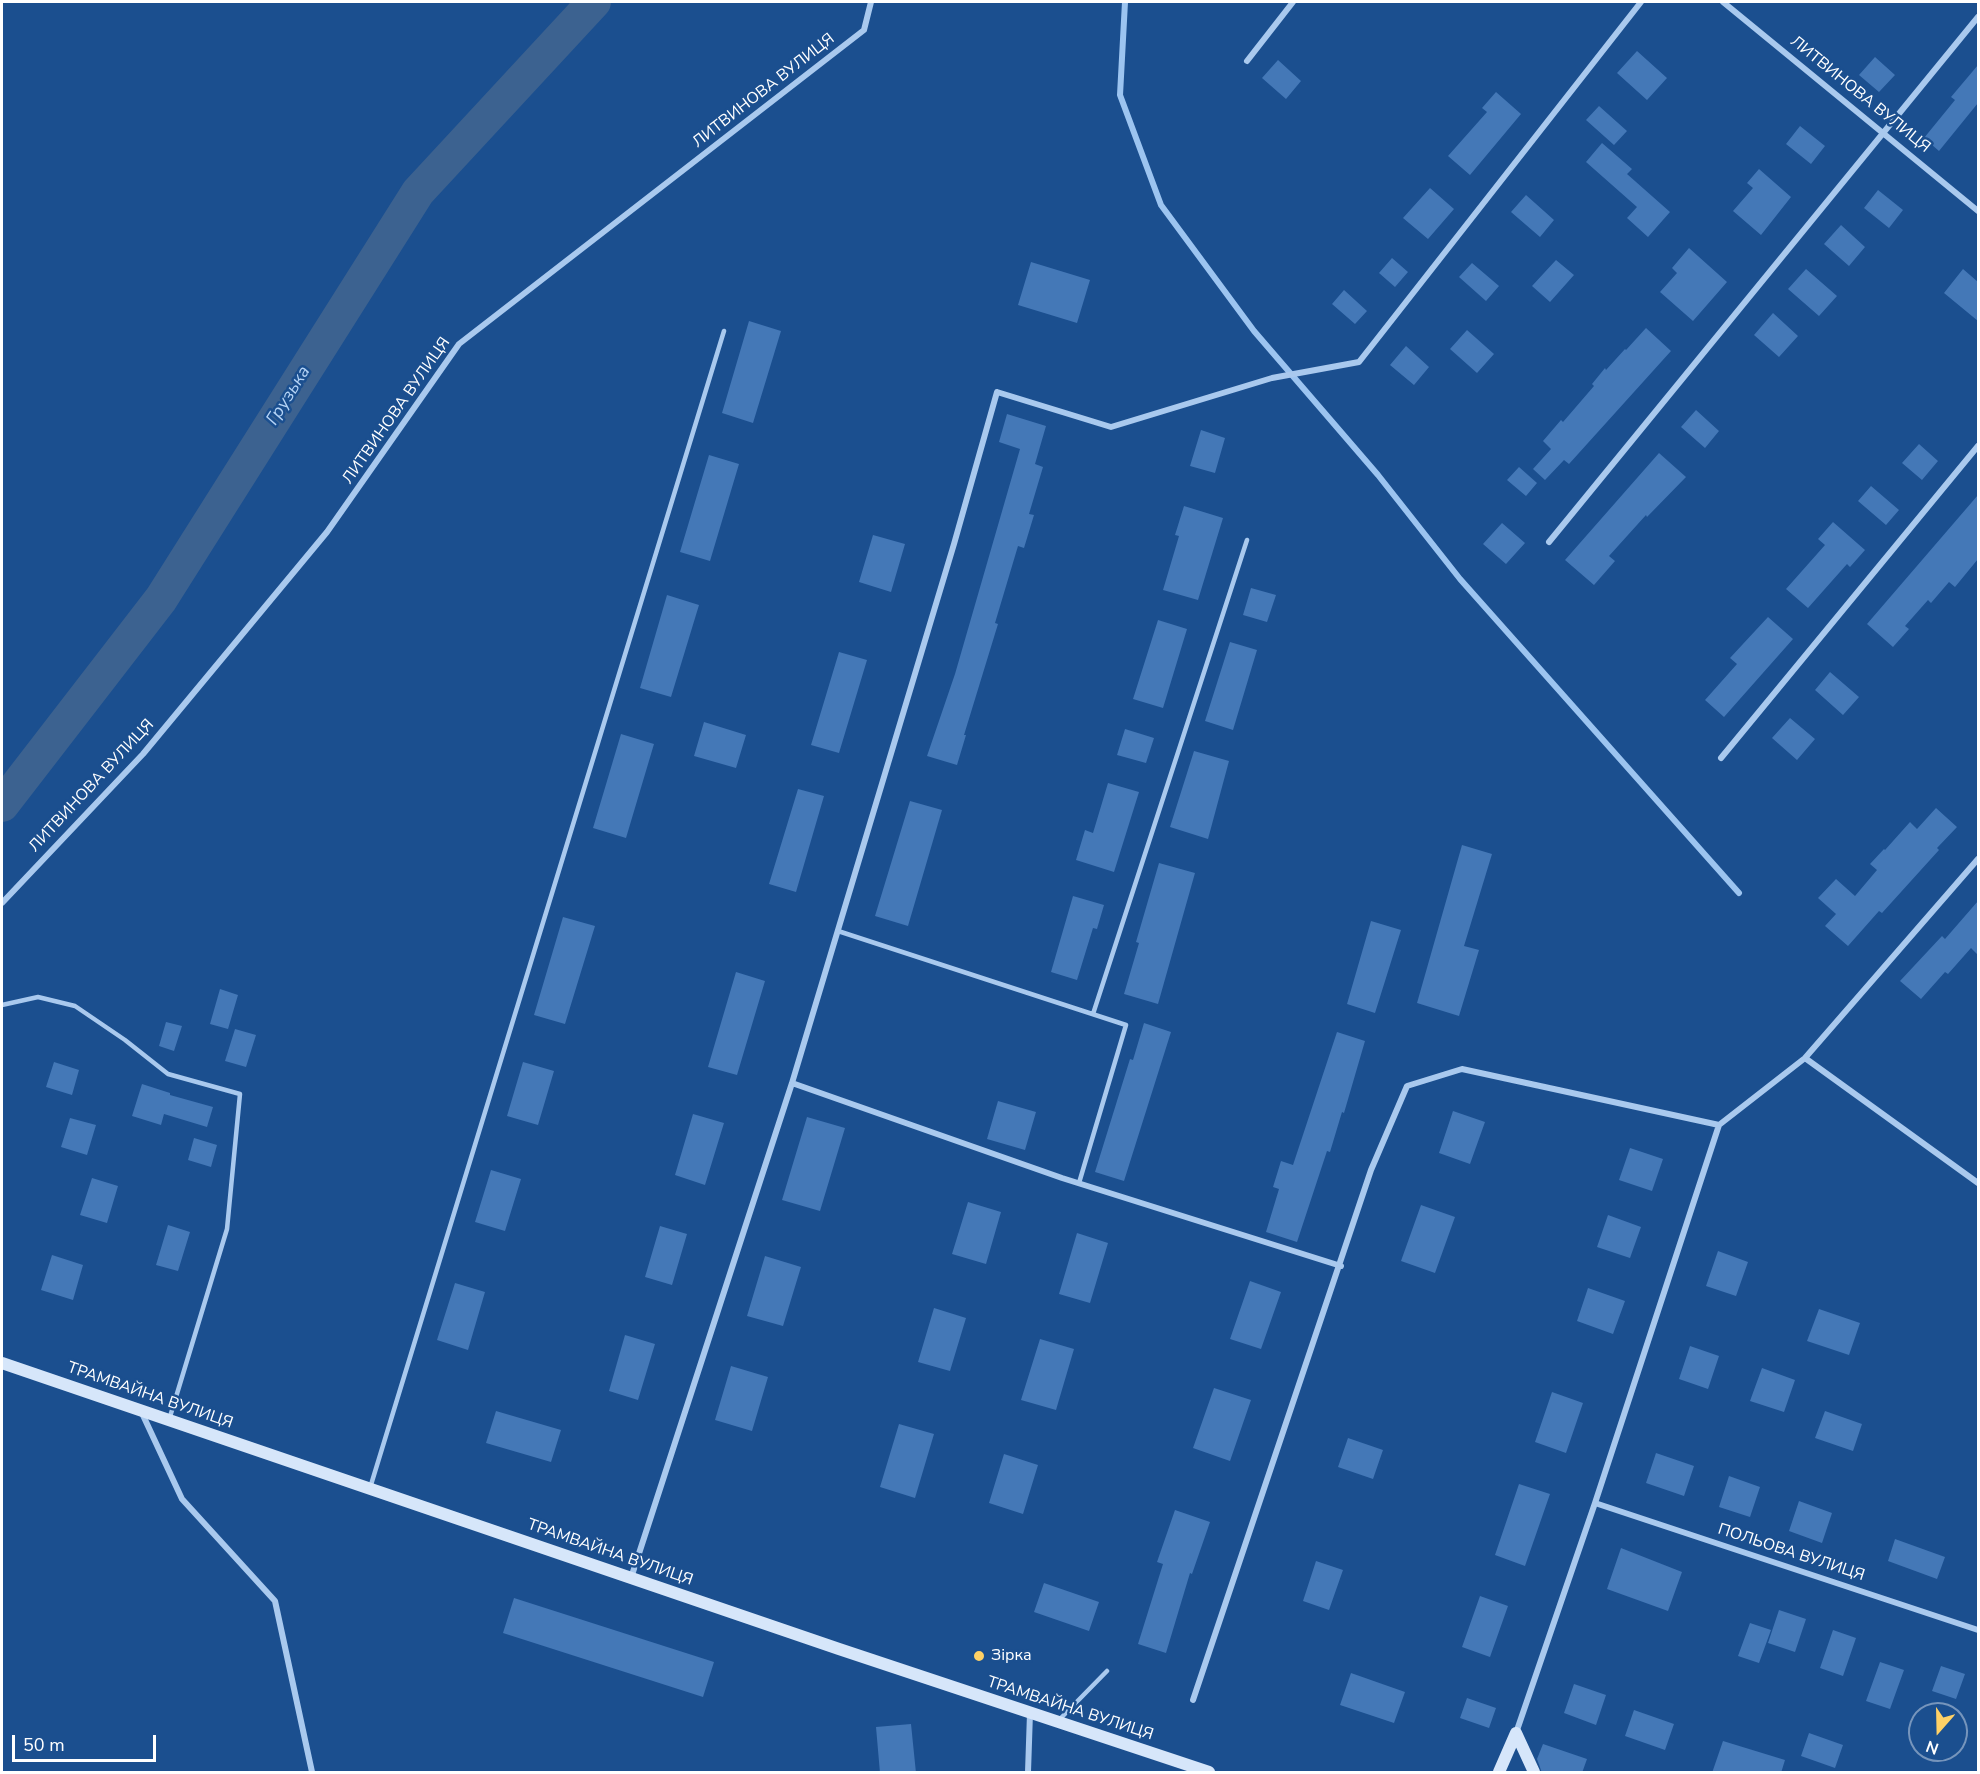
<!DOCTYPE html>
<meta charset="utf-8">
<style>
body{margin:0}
#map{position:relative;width:1980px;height:1774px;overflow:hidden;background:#1b4f8f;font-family:"Nunito Sans",sans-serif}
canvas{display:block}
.frame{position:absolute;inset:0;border:3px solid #fff;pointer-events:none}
.north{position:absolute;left:1908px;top:1702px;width:60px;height:60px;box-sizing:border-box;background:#1b4f8f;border:2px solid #7695bc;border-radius:50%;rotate:200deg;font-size:16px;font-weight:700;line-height:24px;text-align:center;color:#fff}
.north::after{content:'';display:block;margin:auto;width:21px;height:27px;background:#ffd166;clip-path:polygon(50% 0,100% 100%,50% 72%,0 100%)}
.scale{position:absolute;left:12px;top:1735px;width:144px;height:27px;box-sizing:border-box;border:3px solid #fff;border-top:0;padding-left:8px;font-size:18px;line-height:21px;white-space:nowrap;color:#fff;-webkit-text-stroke:4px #1b4f8f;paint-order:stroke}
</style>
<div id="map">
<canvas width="1980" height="1774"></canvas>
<div class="frame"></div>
<div class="north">N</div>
<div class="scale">50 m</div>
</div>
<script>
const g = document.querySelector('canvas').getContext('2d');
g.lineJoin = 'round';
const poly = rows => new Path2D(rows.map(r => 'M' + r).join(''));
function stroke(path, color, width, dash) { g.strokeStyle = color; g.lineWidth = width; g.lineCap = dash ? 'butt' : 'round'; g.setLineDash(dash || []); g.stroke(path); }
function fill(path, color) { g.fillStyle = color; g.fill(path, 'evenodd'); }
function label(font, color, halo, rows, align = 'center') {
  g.font = font + ' "Nunito Sans",sans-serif'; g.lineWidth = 5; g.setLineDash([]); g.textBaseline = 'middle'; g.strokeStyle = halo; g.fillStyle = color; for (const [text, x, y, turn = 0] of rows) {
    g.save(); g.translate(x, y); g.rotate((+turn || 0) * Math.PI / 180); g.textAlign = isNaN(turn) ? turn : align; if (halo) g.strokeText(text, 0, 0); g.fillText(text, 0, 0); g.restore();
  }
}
stroke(poly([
 [1125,2,1120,95,1161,205,1254,331,1378,475,1460,579,1739,893]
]), '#9cc4f0', 6);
stroke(poly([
 [2,805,161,599,418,192,594,2]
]), '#3c6290', 34);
fill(poly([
 [1637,51,1667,78,1647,100,1617,73],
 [1875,57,1895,75,1879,92,1859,75],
 [1278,60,1301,81,1286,99,1262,78],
 [1978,65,1978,103,1939,151,1924,138,1955,100,1951,97],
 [1496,92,1521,114,1470,175,1448,156,1487,112,1482,108],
 [1599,106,1627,131,1614,145,1586,120],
 [1800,126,1825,146,1811,164,1786,144],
 [1602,143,1632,169,1627,174,1670,212,1648,237,1627,218,1637,207,1586,162],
 [1759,169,1791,197,1761,235,1733,211,1753,188,1747,183],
 [1430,188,1454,209,1428,239,1403,218],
 [1878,190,1903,210,1889,228,1864,208],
 [1526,195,1554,220,1540,237,1511,212],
 [1841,225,1865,247,1849,266,1824,244],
 [1689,248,1727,282,1693,321,1660,292,1677,273,1672,268],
 [1392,258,1408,272,1395,287,1379,273],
 [1556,260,1574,275,1550,302,1532,286],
 [1031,262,1090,280,1077,323,1018,305],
 [1472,263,1499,286,1486,301,1459,277],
 [1806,269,1837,296,1819,316,1788,289],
 [1963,269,1978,282,1978,321,1944,293],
 [1344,290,1367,311,1355,324,1332,304],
 [1773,313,1798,336,1779,357,1754,335],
 [749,321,781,331,753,423,722,413],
 [1646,328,1671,351,1569,464,1564,460,1545,480,1533,469,1551,449,1543,441,1561,420,1563,422,1594,386,1592,384,1605,368,1606,370,1625,349,1626,350],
 [1467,330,1494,354,1477,373,1450,349],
 [1406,346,1429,367,1414,385,1390,365],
 [1696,410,1719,431,1705,448,1681,427],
 [1007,414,1046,426,1035,464,1043,467,1029,514,1034,515,1024,548,1018,546,995,623,998,624,964,735,966,735,957,765,927,756,955,674,1020,449,999,442],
 [1201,430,1225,438,1215,473,1190,466],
 [1919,444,1938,461,1922,480,1902,463],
 [1659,453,1686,477,1647,517,1646,515,1609,556,1615,561,1594,585,1565,560],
 [709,455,739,464,710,561,680,552],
 [1519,467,1537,483,1526,496,1507,480],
 [1871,486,1899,510,1886,525,1858,501],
 [1978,495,1978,559,1955,587,1949,582,1931,603,1928,600,1905,626,1909,629,1893,647,1867,624],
 [1184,506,1223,518,1198,600,1163,590,1179,536,1175,535],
 [1833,522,1865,550,1850,567,1847,564,1808,608,1786,589,1825,545,1818,539],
 [1502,523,1525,543,1506,564,1483,544],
 [873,535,905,544,891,592,859,582],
 [1251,588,1276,595,1267,622,1243,615],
 [667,595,699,605,671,697,640,688],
 [1768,617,1793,639,1724,717,1705,700,1737,664,1730,658],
 [1158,620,1187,629,1163,708,1133,699],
 [1230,642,1257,650,1233,730,1205,721],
 [839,652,867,660,839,753,811,745],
 [1830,672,1859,697,1843,715,1815,690],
 [1790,718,1815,739,1797,760,1772,738],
 [704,722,746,735,736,768,694,756],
 [1125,729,1154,738,1146,763,1117,755],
 [621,734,654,744,626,838,593,828],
 [1194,751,1229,761,1208,839,1170,827],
 [1108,783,1139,792,1114,872,1076,860,1085,830,1093,833],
 [798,789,824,796,796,892,769,884],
 [910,801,942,810,908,926,875,916],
 [1936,808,1957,827,1937,848,1939,850,1882,913,1879,911,1848,946,1825,926,1836,914,1818,898,1836,879,1855,896,1877,870,1870,864,1884,849,1885,850,1910,822,1917,829],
 [1462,845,1492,854,1464,946,1479,950,1459,1016,1417,1003],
 [1159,863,1195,873,1158,1004,1124,994,1139,943,1136,942],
 [1073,896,1104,905,1097,929,1093,928,1077,980,1051,972],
 [1978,901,1978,955,1971,948,1948,974,1945,972,1921,999,1900,981,1942,936,1945,939],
 [563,917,595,926,565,1024,534,1015],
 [1371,921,1401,930,1375,1013,1347,1004],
 [736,972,765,981,737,1075,708,1067],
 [220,989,238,995,228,1029,210,1024],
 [166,1022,182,1026,174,1051,159,1046],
 [1144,1023,1171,1032,1124,1181,1095,1172,1130,1059,1133,1060],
 [235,1029,256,1035,246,1067,225,1061],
 [1337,1032,1365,1041,1344,1113,1342,1112,1330,1152,1327,1151,1297,1242,1266,1232,1279,1189,1273,1187,1281,1161,1293,1165],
 [54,1062,79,1070,72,1095,46,1087],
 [523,1062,554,1071,538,1125,507,1116],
 [142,1084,170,1093,170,1095,213,1107,207,1127,164,1114,161,1125,132,1116],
 [998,1101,1036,1112,1025,1150,987,1139],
 [1453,1111,1485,1122,1470,1164,1439,1153],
 [693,1114,724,1123,705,1185,675,1175],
 [807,1117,845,1128,820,1211,782,1200],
 [70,1118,96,1125,87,1155,61,1147],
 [194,1138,217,1145,211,1167,188,1160],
 [1630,1148,1663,1159,1652,1191,1619,1180],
 [491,1170,521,1179,505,1231,475,1222],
 [92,1178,118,1186,107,1223,80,1215],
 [968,1202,1001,1212,986,1264,952,1254],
 [1421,1205,1455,1217,1435,1273,1401,1261],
 [1608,1215,1641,1227,1630,1258,1597,1247],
 [168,1225,190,1232,178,1271,156,1265],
 [660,1226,687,1234,672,1285,645,1277],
 [1077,1233,1108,1243,1090,1303,1059,1294],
 [1718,1251,1748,1262,1736,1296,1706,1286],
 [52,1255,83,1265,73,1300,41,1290],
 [765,1256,801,1267,783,1326,747,1316],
 [1250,1281,1281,1292,1261,1349,1230,1339],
 [455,1283,485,1292,468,1350,437,1340],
 [1588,1288,1625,1301,1613,1334,1577,1321],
 [934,1308,966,1318,950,1371,918,1362],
 [1819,1309,1860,1323,1849,1355,1807,1341],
 [625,1335,655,1344,638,1400,609,1391],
 [1040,1339,1074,1349,1056,1410,1021,1400],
 [1690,1346,1719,1356,1708,1389,1679,1379],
 [731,1366,768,1377,752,1431,715,1420],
 [1762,1368,1795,1380,1784,1412,1750,1401],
 [1214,1388,1251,1400,1230,1461,1193,1448],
 [1552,1392,1583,1403,1566,1453,1535,1442],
 [496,1411,561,1430,551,1462,486,1443],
 [1825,1411,1862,1424,1853,1451,1815,1438],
 [899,1424,934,1434,915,1498,880,1487],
 [1348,1438,1383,1450,1373,1479,1338,1467],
 [1656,1453,1694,1466,1684,1496,1646,1483],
 [1004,1454,1038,1465,1023,1514,989,1503],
 [1729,1476,1760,1487,1750,1517,1719,1507],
 [1519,1484,1550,1494,1525,1566,1495,1555],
 [1799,1501,1832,1513,1822,1543,1789,1531],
 [1175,1510,1210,1522,1192,1574,1190,1573,1166,1653,1138,1644,1163,1564,1157,1562],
 [1895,1539,1945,1557,1937,1579,1888,1561],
 [1621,1548,1682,1572,1668,1611,1607,1589],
 [1316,1561,1343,1570,1329,1610,1303,1601],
 [1044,1583,1099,1602,1089,1631,1034,1612],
 [1480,1596,1508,1606,1490,1657,1462,1647],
 [514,1598,714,1662,703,1697,503,1633],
 [1779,1610,1806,1619,1795,1652,1768,1643],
 [1750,1623,1771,1630,1759,1663,1738,1656],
 [1833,1630,1856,1638,1843,1676,1820,1668],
 [1880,1662,1904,1670,1890,1709,1866,1701],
 [1941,1666,1965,1674,1956,1699,1932,1691],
 [1351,1673,1405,1692,1394,1723,1340,1705],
 [1574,1684,1606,1695,1596,1725,1564,1713],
 [1467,1698,1496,1708,1489,1728,1460,1718],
 [1634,1710,1674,1724,1665,1750,1625,1736],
 [911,1724,916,1773,880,1773,876,1727],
 [1809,1733,1843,1745,1835,1768,1801,1756],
 [1723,1741,1785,1760,1781,1773,1712,1773],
 [1543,1744,1587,1759,1582,1773,1542,1773,1537,1759]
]), '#4478b7');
stroke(poly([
 [838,931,1126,1025,1079,1183],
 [2,1005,38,997,75,1006,125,1040,168,1074,240,1094,227,1229,169,1420],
 [1093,1014,1247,540],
 [370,1488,724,331],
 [1059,1720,1107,1671]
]), '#a9c9ee', 4.5);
stroke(poly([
 [1723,2,1978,211],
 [1247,61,1293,2],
 [1549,542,1978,17],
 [1721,758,1978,446],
 [2,903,143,754,327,532,459,344,864,30,871,2],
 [1805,1058,1978,1183],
 [792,1083,1062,1178,1341,1266],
 [141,1411,182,1499,275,1601,312,1772],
 [1595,1503,1978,1630],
 [631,1578,792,1083,954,544,997,392,1111,427,1272,378,1359,362,1641,2],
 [1193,1700,1371,1170,1407,1086,1462,1069,1719,1125],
 [1516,1733,1595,1503,1719,1125,1805,1058,1978,859],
 [1028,1772,1030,1713]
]), '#a9c9ee', 6);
stroke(poly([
 [2,1363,839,1649,1209,1772],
 [1516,1733,1534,1772],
 [1499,1772,1516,1733]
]), '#d6e6fa', 12);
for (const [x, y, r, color] of [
 [979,1656,6,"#ffd166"]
]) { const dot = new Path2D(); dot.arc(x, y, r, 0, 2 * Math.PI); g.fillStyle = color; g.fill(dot); stroke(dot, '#1b4f8f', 2); }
label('16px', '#fff', '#1b4f8f', [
 ["ЛИТВИНОВА ВУЛИЦЯ",764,91,-38],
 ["ЛИТВИНОВА ВУЛИЦЯ",1860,95,39],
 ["ЛИТВИНОВА ВУЛИЦЯ",397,411,-55],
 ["ЛИТВИНОВА ВУЛИЦЯ",92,786,-47],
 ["ТРАМВАЙНА ВУЛИЦЯ",150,1396,19],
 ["ТРАМВАЙНА ВУЛИЦЯ",610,1553,19],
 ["ПОЛЬОВА ВУЛИЦЯ",1791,1553,18],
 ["ТРАМВАЙНА ВУЛИЦЯ",1070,1709,18]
]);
label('16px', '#fff', '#1b4f8f', [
 ["Зірка",991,1656]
], 'left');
label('italic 18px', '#b5d3f5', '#1b4f8f', [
 ["Грузька",289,396,-58]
]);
</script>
